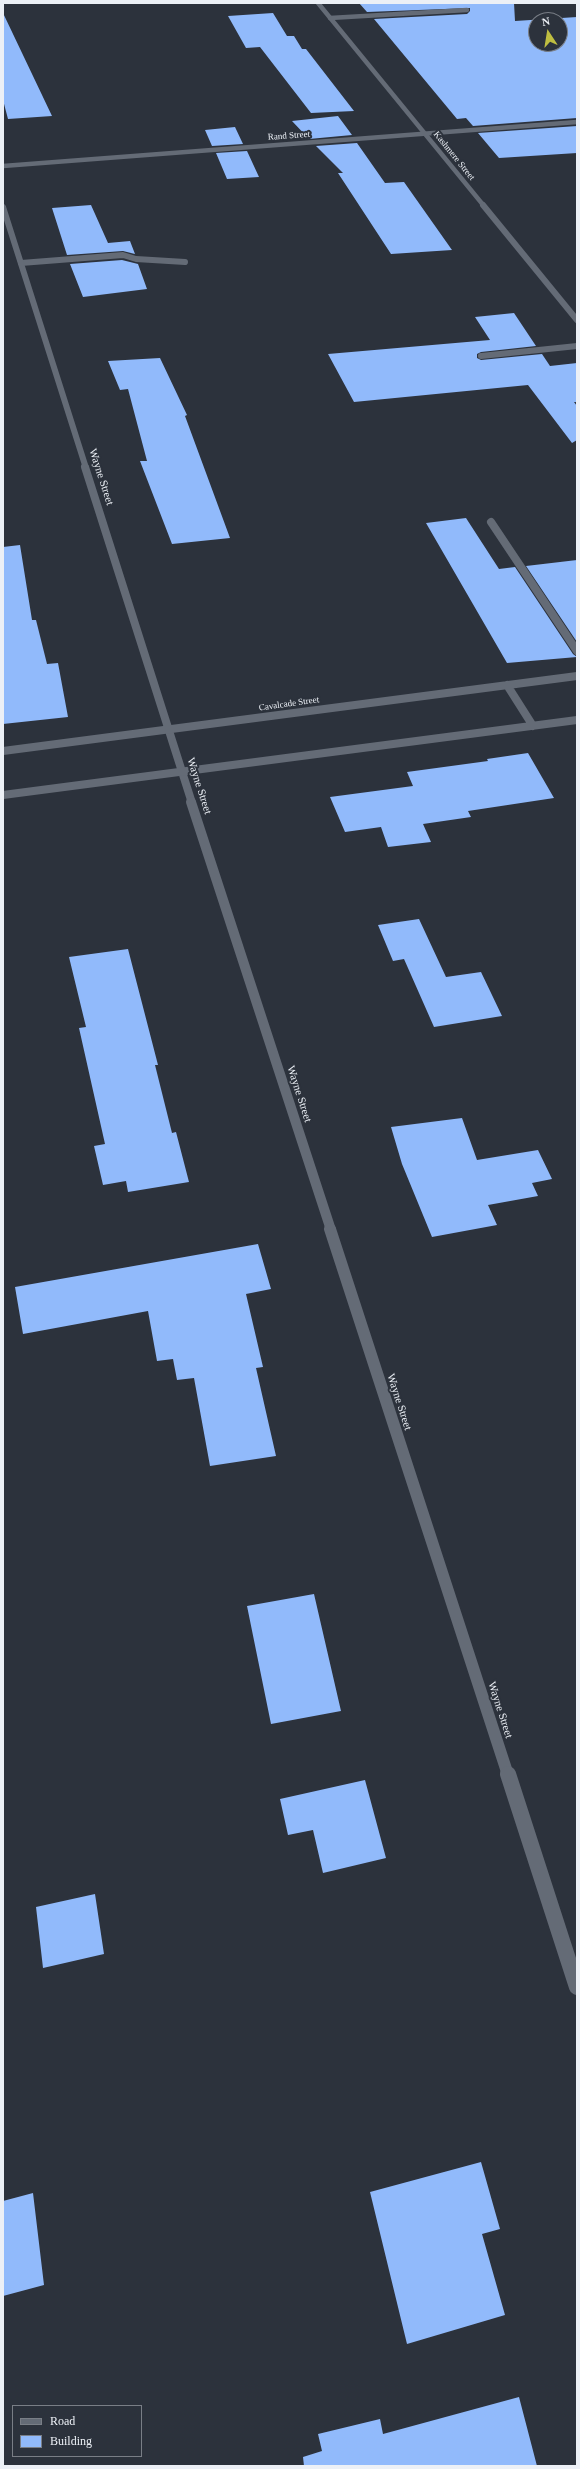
<!DOCTYPE html>
<style>
body{margin:0}
#map{position:relative;width:580px;height:2469px;overflow:hidden;background:#2c323c;font-family:"Times New Roman",serif}
canvas{display:block}
.frame{position:absolute;inset:0;border:4px solid #ecf0f6;pointer-events:none}
.legend{position:absolute;left:12px;top:2405px;width:130px;height:52px;box-sizing:border-box;background:#2c323c;border:1px solid #797e86;margin:0;padding:5px 7px;list-style:none;font-size:12px;color:#ecf0f6}
.legend li{display:flex;align-items:center;gap:8px;height:20px}
.legend b{width:20px;border:1px solid #797e86}
.north{position:absolute;left:528px;top:12px;width:40px;height:40px;box-sizing:border-box;background:#2c323c;border:1px solid #797e86;border-radius:50%;rotate:348deg;font-size:11px;font-weight:700;line-height:16px;text-align:center;color:#ecf0f6}
.north::after{content:'';display:block;margin:auto;width:14px;height:18px;background:#bfbe41;clip-path:polygon(50% 0,100% 100%,50% 72%,0 100%)}
</style>
<div id="map">
<canvas width="580" height="2469"></canvas>
<div class="frame"></div>
<ul class="legend">
<li><b style="height:5px;background:#646b76"></b>Road</li>
<li><b style="height:11px;background:#91bafb"></b>Building</li>
</ul>
<div class="north">N</div>
</div>
<script>
const g = document.querySelector('canvas').getContext('2d');
g.lineJoin = 'round';
function fill(path, color) { g.fillStyle = color; g.fill(path, 'evenodd'); }
const poly = rows => new Path2D(rows.map(r => 'M' + r).join(''));
function stroke(path, color, width, dash) { g.strokeStyle = color; g.lineWidth = width; g.lineCap = dash ? 'butt' : 'round'; g.setLineDash(dash || []); g.stroke(path); }
function label(font, color, halo, rows, align = 'center') {
  g.font = font + ' "Times New Roman",serif'; g.lineWidth = 4; g.setLineDash([]); g.textBaseline = 'middle'; g.strokeStyle = halo; g.fillStyle = color; for (const [text, x, y, turn = 0] of rows) {
    g.save(); g.translate(x, y); g.rotate((+turn || 0) * Math.PI / 180); g.textAlign = isNaN(turn) ? turn : align; if (halo) g.strokeText(text, 0, 0); g.fillText(text, 0, 0); g.restore();
  }
}
fill(poly([
 [359,3,514,3,515,21,577,17,577,118,473,126,466,118,457,119,374,19,467,14,470,11,470,8,367,12],
 [536,20,560,20,560,44,536,44],
 [3,13,52,116,8,119,3,100],
 [273,13,287,36,294,36,302,49,306,49,354,111,311,113,260,47,246,48,228,16],
 [338,116,352,135,309,139,292,121],
 [577,126,577,153,499,158,478,133],
 [235,127,243,144,212,146,205,130],
 [357,143,385,183,404,182,452,250,391,254,338,173,343,173,316,146],
 [247,151,259,177,227,179,216,153],
 [91,205,108,243,130,241,135,254,123,251,67,255,52,208],
 [122,260,138,264,147,289,83,297,70,264],
 [514,313,536,346,481,352,477,354,477,358,481,360,542,354,550,366,577,363,577,402,574,402,577,406,577,440,572,443,528,385,354,402,328,354,490,340,475,317],
 [160,358,187,415,185,416,230,538,172,544,140,461,147,461,128,389,120,390,108,361],
 [466,518,499,569,515,567,573,654,577,657,507,663,426,523],
 [20,545,32,620,36,620,47,664,58,663,68,717,3,724,3,547],
 [577,560,577,642,526,566],
 [528,753,554,798,468,811,471,817,423,824,431,842,388,847,381,827,345,832,330,797,413,786,407,772,488,761,487,759],
 [419,919,446,977,481,972,502,1016,434,1027,404,959,393,961,378,925],
 [128,949,158,1065,155,1065,172,1133,176,1132,189,1182,128,1192,126,1181,103,1185,94,1146,105,1144,79,1028,86,1027,69,957],
 [462,1118,477,1160,538,1150,552,1179,532,1183,538,1196,488,1205,497,1225,432,1237,402,1164,391,1127],
 [258,1244,271,1289,246,1294,263,1367,256,1368,276,1456,210,1466,194,1378,177,1380,173,1359,157,1361,148,1311,23,1334,15,1287],
 [314,1594,341,1711,271,1724,247,1606],
 [365,1780,386,1858,323,1873,313,1830,288,1835,280,1799],
 [95,1894,104,1954,43,1968,36,1907],
 [481,2162,500,2229,482,2234,505,2315,407,2344,370,2192],
 [33,2193,44,2285,3,2296,3,2201],
 [519,2397,537,2466,304,2466,303,2457,322,2451,318,2434,380,2419,383,2434]
]), '#91bafb');
stroke(poly([
 [330,18,467,10]
]), '#646b76', 4.5);
stroke(poly([
 [21,263,123,255,136,259,185,262],
 [481,356,577,346]
]), '#646b76', 6);
stroke(poly([
 [491,522,577,651]
]), '#646b76', 8);
stroke(poly([
 [318,3,484,206]
]), '#646b76', 4.5);
stroke(poly([
 [483,205,577,320],
 [3,207,86,468]
]), '#646b76', 6);
stroke(poly([
 [85,467,192,803]
]), '#646b76', 8);
stroke(poly([
 [191,802,331,1230]
]), '#646b76', 10);
stroke(poly([
 [330,1229,508,1775]
]), '#646b76', 12);
stroke(poly([
 [508,1774,577,1987]
]), '#646b76', 16);
stroke(poly([
 [3,166,577,122]
]), '#646b76', 4.5);
stroke(poly([
 [507,685,533,726],
 [3,751,577,676],
 [3,795,577,720]
]), '#646b76', 8);
label('9px', '#ecf0f6', '#2c323c', [
 ["Rand Street",289,136,-4],
 ["Kashmere Street",454,156,51],
 ["Cavalcade Street",289,704,-8]
]);
label('11px', '#ecf0f6', '#2c323c', [
 ["Wayne Street",101,477,72],
 ["Wayne Street",199,786,72],
 ["Wayne Street",299,1094,72],
 ["Wayne Street",399,1402,72],
 ["Wayne Street",500,1710,72]
]);
</script>
